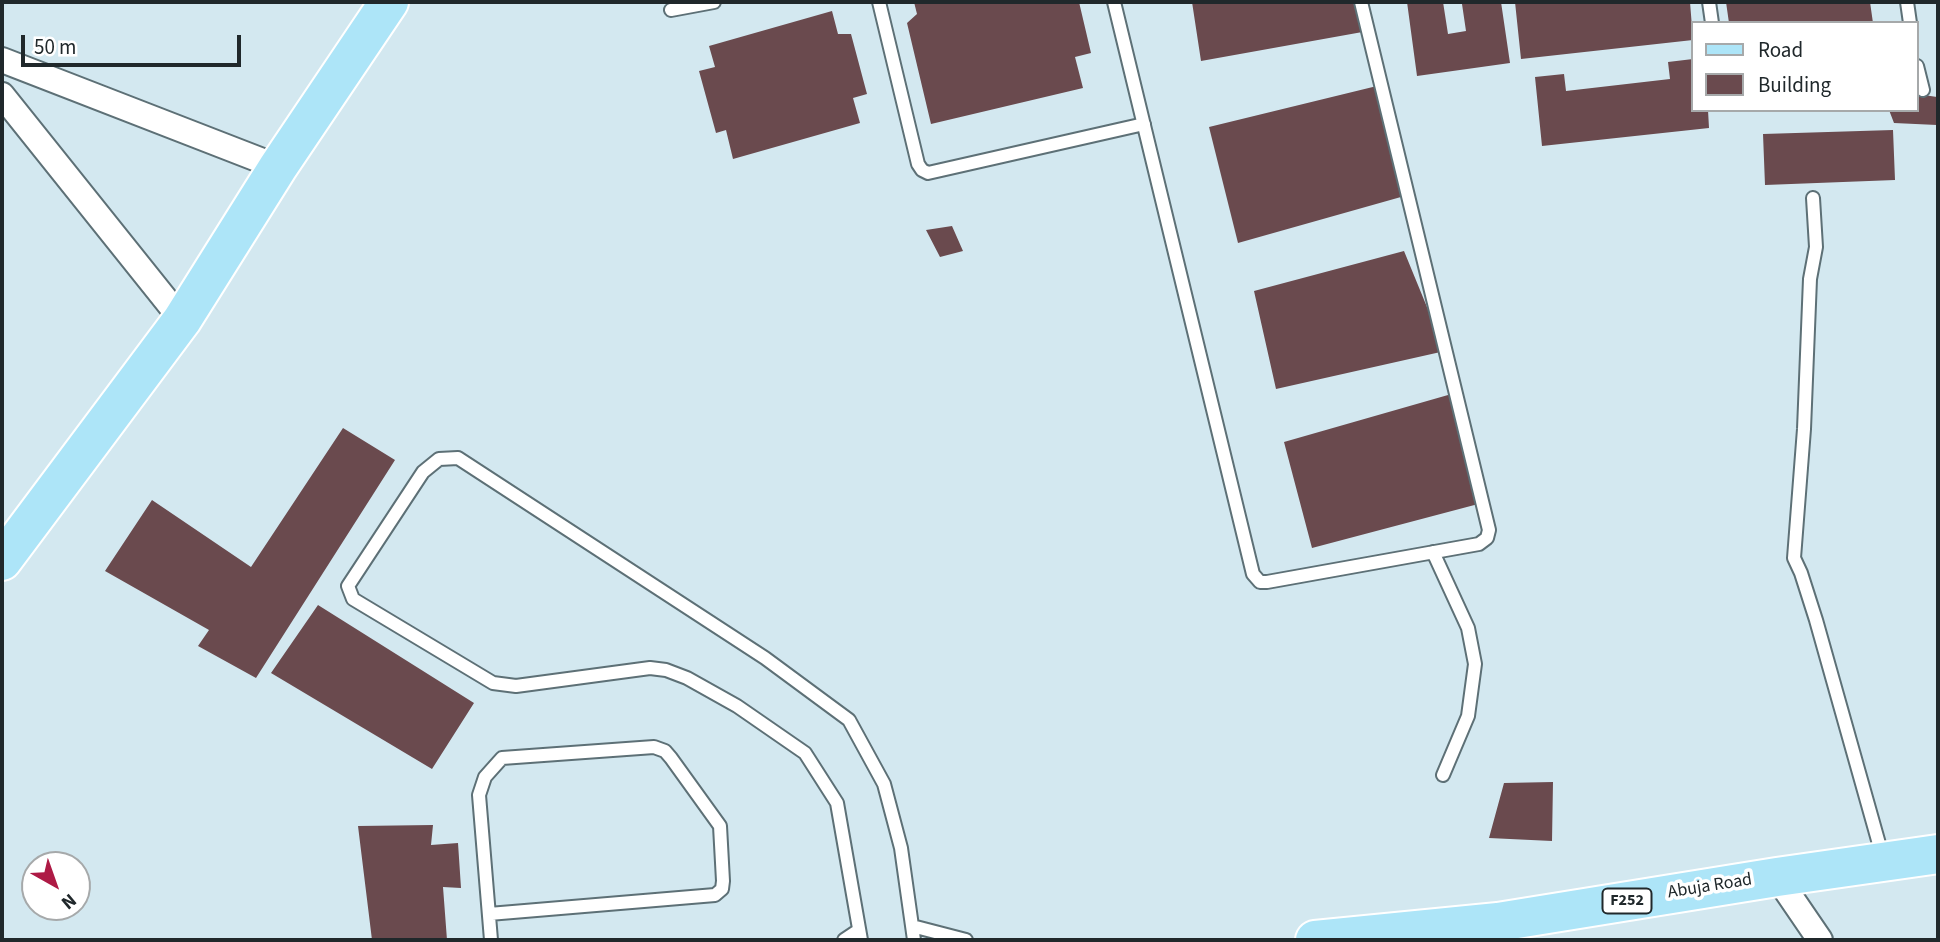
<!DOCTYPE html>
<style>
body{margin:0}
#map{position:relative;width:1940px;height:942px;overflow:hidden;background:#d3e8f0;font-family:"Source Sans 3",sans-serif}
canvas{display:block}
.frame{position:absolute;inset:0;border:4px solid #20282b;pointer-events:none}
.legend{position:absolute;left:1691px;top:21px;width:228px;height:91px;box-sizing:border-box;background:#fff;border:2px solid #a6a9aa;margin:0;padding:9px 12px;list-style:none;font-size:21px;color:#20282b}
.legend li{display:flex;align-items:center;gap:14px;height:35px}
.legend b{width:35px;border:2px solid #a6a9aa}
.north{position:absolute;left:21px;top:851px;width:70px;height:70px;box-sizing:border-box;background:#fff;border:2px solid #a6a9aa;border-radius:50%;rotate:140deg;font-size:19px;font-weight:700;line-height:28px;text-align:center;color:#20282b}
.north::after{content:'';display:block;margin:auto;width:24px;height:32px;background:#ae1a45;clip-path:polygon(50% 0,100% 100%,50% 72%,0 100%)}
.scale{position:absolute;left:21px;top:35px;width:220px;height:32px;box-sizing:border-box;border:4px solid #20282b;border-top:0;padding-left:9px;font-size:21px;line-height:24px;white-space:nowrap;color:#20282b;-webkit-text-stroke:5px #fff;paint-order:stroke}
</style>
<div id="map">
<canvas width="1940" height="942"></canvas>
<div class="frame"></div>
<ul class="legend">
<li><b style="height:9px;background:#ade5f8"></b>Road</li>
<li><b style="height:19px;background:#6a4a4e"></b>Building</li>
</ul>
<div class="north">N</div>
<div class="scale">50 m</div>
</div>
<script>
const g = document.querySelector('canvas').getContext('2d');
g.lineJoin = 'round';
function fill(path, color) { g.fillStyle = color; g.fill(path, 'evenodd'); }
const poly = rows => new Path2D(rows.map(r => 'M' + r).join(''));
function stroke(path, color, width, dash) { g.strokeStyle = color; g.lineWidth = width; g.lineCap = dash ? 'butt' : 'round'; g.setLineDash(dash || []); g.stroke(path); }
function label(font, color, halo, rows, align = 'center') {
  g.font = font + ' "Source Sans 3",sans-serif'; g.lineWidth = 7; g.setLineDash([]); g.textBaseline = 'middle'; g.strokeStyle = halo; g.fillStyle = color; for (const [text, x, y, turn = 0] of rows) {
    g.save(); g.translate(x, y); g.rotate((+turn || 0) * Math.PI / 180); g.textAlign = isNaN(turn) ? turn : align; if (halo) g.strokeText(text, 0, 0); g.fillText(text, 0, 0); g.restore();
  }
}
fill(poly([
 [914,2,1079,2,1091,53,1075,57,1083,88,931,124,907,23,917,14],
 [1192,2,1356,2,1368,31,1201,61],
 [1407,2,1443,2,1448,34,1466,31,1462,4,1501,2,1510,63,1417,76],
 [1515,2,1690,2,1693,40,1521,59],
 [1726,2,1870,2,1873,23,1729,23],
 [832,11,838,34,851,34,867,94,853,98,860,123,733,159,726,130,716,133,699,71,715,67,709,46],
 [1693,59,1693,110,1708,110,1709,128,1542,146,1535,77,1564,74,1566,91,1670,79,1668,62],
 [1381,85,1408,195,1238,243,1209,127],
 [1917,94,1937,97,1937,125,1894,123,1889,110,1917,110],
 [1893,130,1895,180,1765,185,1763,134],
 [952,226,963,251,940,257,926,230],
 [1404,251,1445,351,1276,389,1254,291],
 [1455,393,1482,503,1312,548,1284,442],
 [343,428,395,460,256,678,198,646,209,630,105,571,152,500,251,567],
 [318,605,474,703,432,769,271,673],
 [1553,782,1552,841,1489,838,1504,783],
 [433,825,431,845,458,843,461,888,443,887,447,940,372,940,358,826]
]), '#6a4a4e');
const lane = poly([
 [879,2,918,164,922,170,928,173,1144,124],
 [1114,2,1253,574,1260,582,1267,582,1479,544,1487,538,1489,530,1361,2],
 [1709,2,1712,23],
 [1907,2,1910,23],
 [671,10,714,2],
 [1917,66,1923,90],
 [1813,198,1816,247,1810,279,1804,429,1794,558,1801,573,1816,620,1883,858],
 [1433,552,1468,628,1475,664,1468,716,1443,775],
 [489,914,715,895,722,889,723,881,720,826,671,758,665,751,654,747,502,758,485,777,479,795,491,940],
 [912,926,966,940],
 [844,940,859,930],
 [861,940,837,803,805,753,737,706,687,678,666,670,650,668,516,686,493,683,353,599,348,586,423,472,439,459,458,458,765,658,849,720,884,784,901,848,914,940]
]);
const street = poly([
 [2,60,278,167],
 [2,95,182,320],
 [1777,877,1820,940]
]);
const primary = poly([
 [2,561,182,320,278,167,389,2],
 [1315,940,1498,922,1777,877,1938,854]
]);
stroke(lane, '#5d7076', 16);
stroke(street, '#5d7076', 28);
stroke(primary, '#fff', 42);
stroke(lane, '#fff', 12);
stroke(street, '#fff', 24);
stroke(primary, '#ade5f8', 38);
for (const [x, y, w] of [
 [1627,901,49]
]) { const box = new Path2D(); box.roundRect(x - w / 2, y - 12.5, w, 25, 5); g.fillStyle = '#fff'; g.fill(box); stroke(box, '#20282b', 2); }
label('bold 16px', '#20282b', null, [
 ["F252",1627,901]
]);
label('18px', '#20282b', '#fff', [
 ["Abuja Road",1710,887,-9]
]);
</script>
